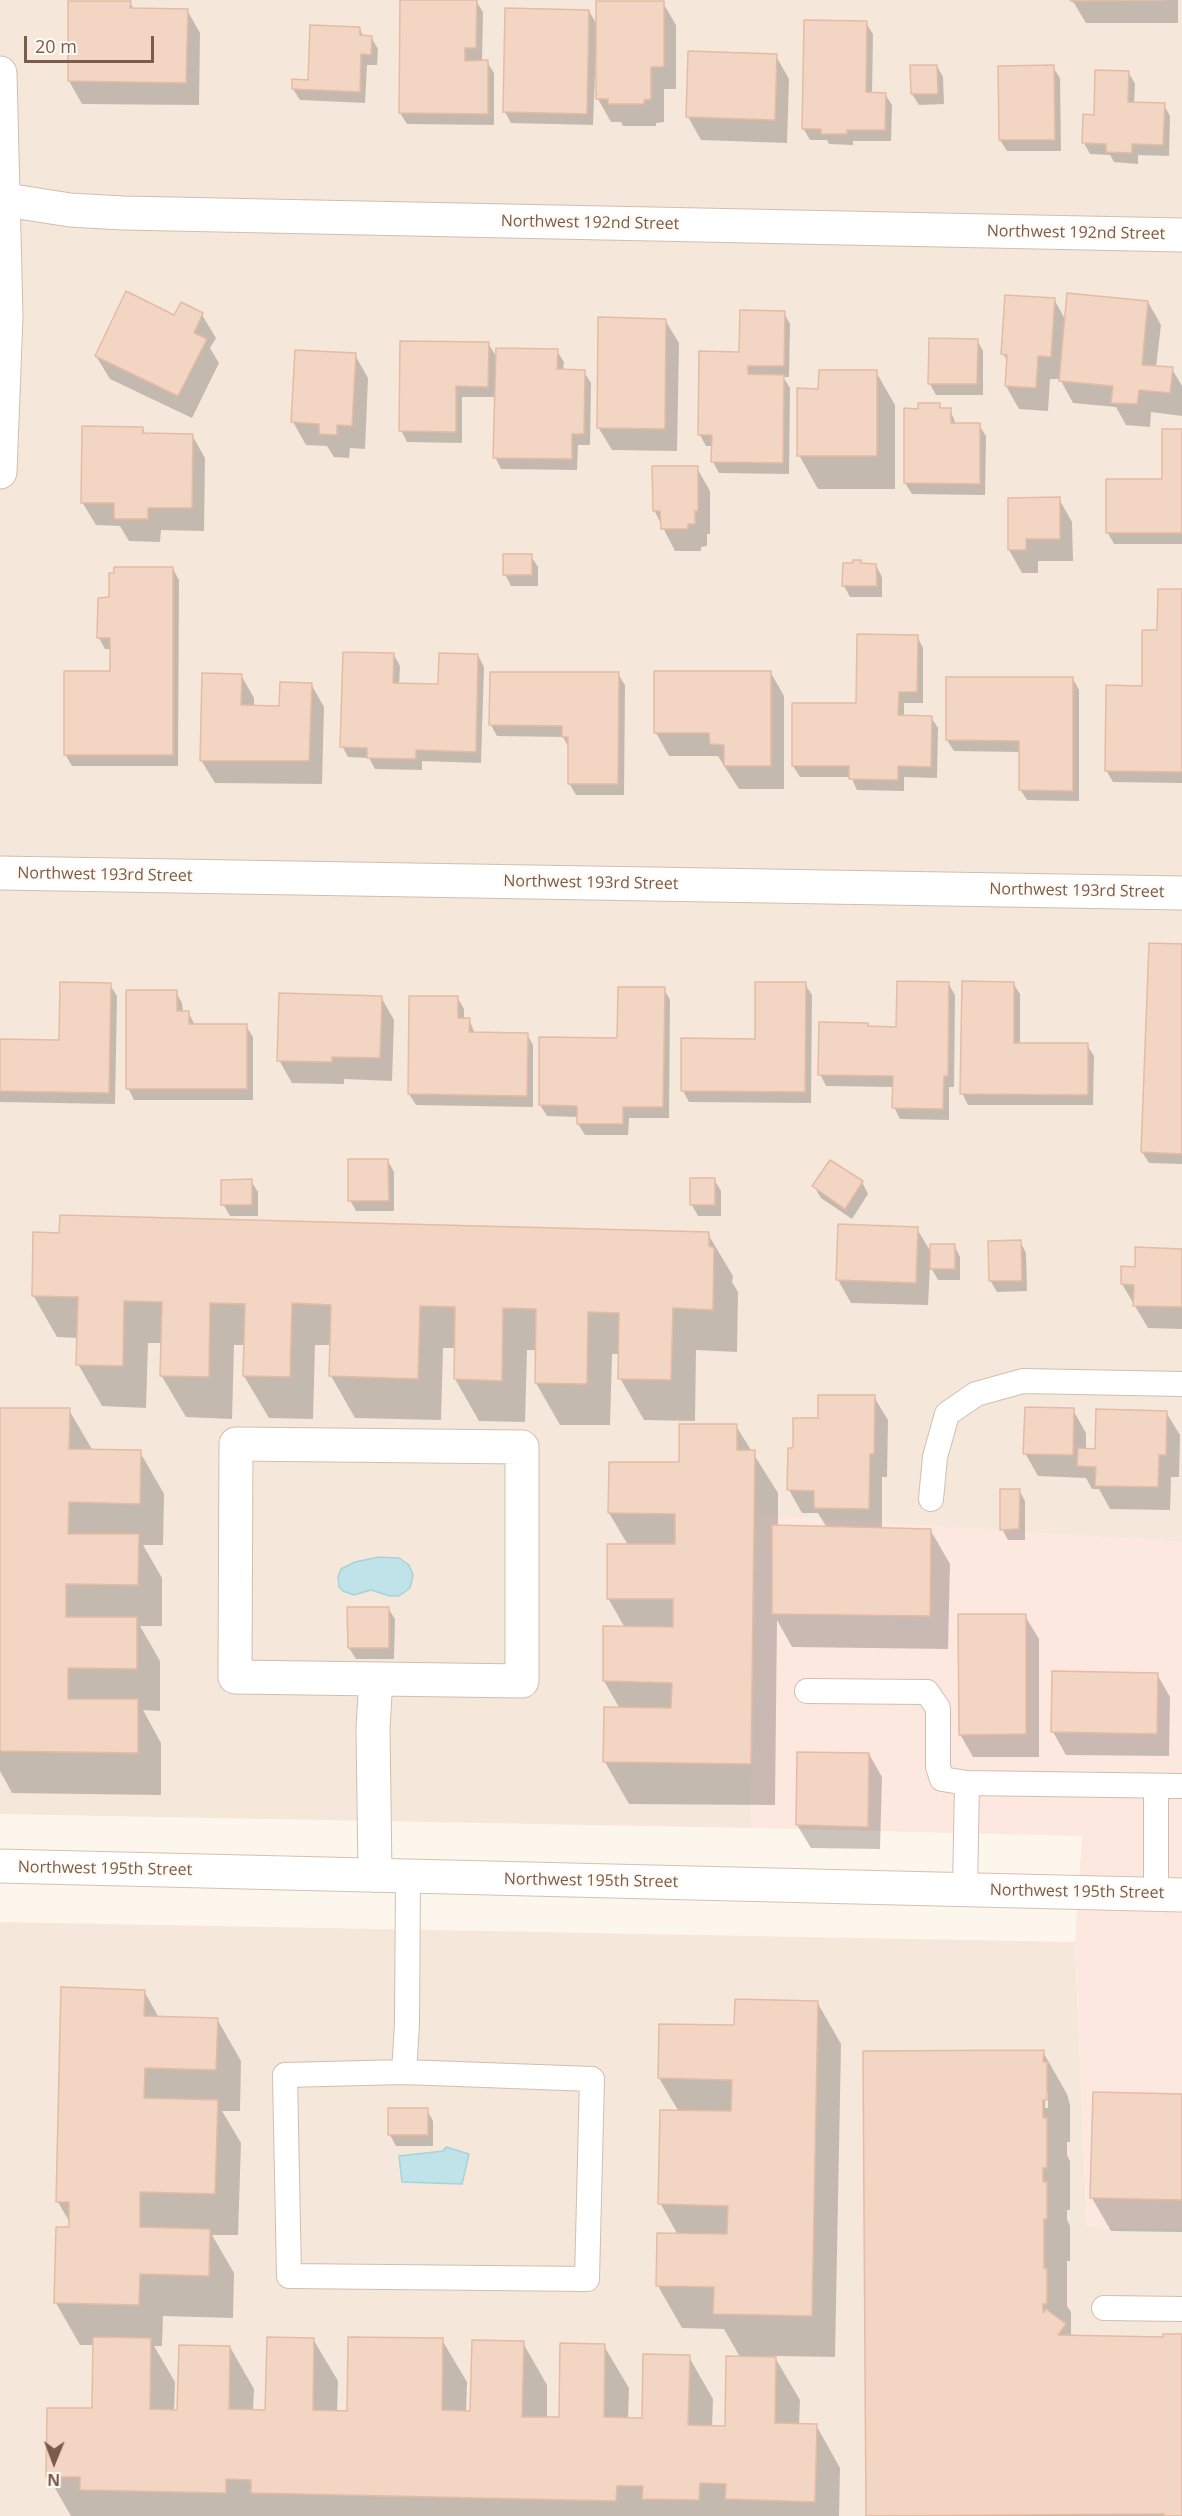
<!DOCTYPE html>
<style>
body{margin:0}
#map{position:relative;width:1182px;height:2516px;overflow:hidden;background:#fdf6ec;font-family:"Open Sans",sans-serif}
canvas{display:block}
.north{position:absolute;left:24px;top:2432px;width:60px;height:60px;-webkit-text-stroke:4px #fffaf3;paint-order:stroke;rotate:181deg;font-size:16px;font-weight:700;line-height:24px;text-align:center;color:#7a5c4d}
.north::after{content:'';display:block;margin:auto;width:21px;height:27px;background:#7a5c4d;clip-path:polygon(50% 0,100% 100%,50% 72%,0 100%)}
.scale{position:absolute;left:24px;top:36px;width:130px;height:27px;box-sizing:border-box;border:3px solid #7a5c4d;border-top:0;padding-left:8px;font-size:18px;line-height:21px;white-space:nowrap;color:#7a5c4d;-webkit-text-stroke:4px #fffaf3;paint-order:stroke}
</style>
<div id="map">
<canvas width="1182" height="2516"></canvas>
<div class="north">N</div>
<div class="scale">20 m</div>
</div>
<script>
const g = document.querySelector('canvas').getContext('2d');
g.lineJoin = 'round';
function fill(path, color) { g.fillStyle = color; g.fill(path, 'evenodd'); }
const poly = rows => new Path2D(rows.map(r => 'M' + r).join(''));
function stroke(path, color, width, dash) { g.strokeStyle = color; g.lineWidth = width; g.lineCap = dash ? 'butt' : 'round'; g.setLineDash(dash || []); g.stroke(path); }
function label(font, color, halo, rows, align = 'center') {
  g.font = font + ' "Open Sans",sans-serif'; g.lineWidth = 4.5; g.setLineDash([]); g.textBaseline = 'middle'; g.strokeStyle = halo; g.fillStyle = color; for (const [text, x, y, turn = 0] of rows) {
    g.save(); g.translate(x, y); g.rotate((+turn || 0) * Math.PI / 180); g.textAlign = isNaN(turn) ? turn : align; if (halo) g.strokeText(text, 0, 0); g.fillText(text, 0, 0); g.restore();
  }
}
fill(poly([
 [0,0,1182,0,1182,1542,756,1515,751,1828,0,1814],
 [0,1922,1075,1942,1087,2227,1182,2228,1182,2516,0,2516]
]), '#f5e8da');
fill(poly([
 [756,1514,1182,1542,1182,2228,1087,2227,1075,1942,1082,1836,751,1828]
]), '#fde8e0');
const water = poly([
 [379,1557,399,1558,409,1565,413,1575,410,1588,399,1596,390,1596,371,1590,354,1595,343,1591,339,1587,338,1577,341,1569,355,1562,379,1557],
 [446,2147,469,2154,462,2184,402,2182,399,2156,443,2151,446,2147]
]);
fill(water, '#bfe3e8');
stroke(water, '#a5d3da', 1.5);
fill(poly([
 [402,0,476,1,483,12,482,62,487,62,494,73,494,125,407,124,400,113],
 [1069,0,1178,0,1178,23,1086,23,1074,3],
 [130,3,134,9,187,10,200,33,199,105,82,104,69,81],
 [663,3,676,25,676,89,664,89,664,122,656,123,656,126,623,126,621,122,611,122,598,99],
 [589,11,597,25,593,125,511,123,505,112],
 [866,23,873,34,872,94,885,94,892,105,891,141,853,141,853,145,829,144,827,140,810,140,803,128],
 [359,28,364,37,371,37,378,49,377,65,367,65,365,103,300,100,293,89,293,80,310,81],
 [776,56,789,79,787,143,701,140,688,117],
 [912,66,937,66,943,77,944,104,919,105,912,94],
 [1053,67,1060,78,1061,151,1007,151,1000,140],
 [1129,73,1135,84,1134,104,1164,105,1170,116,1169,156,1138,155,1138,164,1114,162,1110,155,1090,154,1084,143,1095,117],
 [1054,299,1066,321,1148,302,1161,325,1156,367,1172,369,1182,386,1182,416,1151,412,1150,427,1126,425,1116,407,1073,403,1060,379,1050,379,1048,411,1019,409,1006,386,1008,362,1003,354],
 [784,313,790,324,789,377,783,377,790,388,789,474,719,473,713,462,713,446,706,446,700,435,741,353],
 [202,315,216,338,210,348,219,363,192,418,110,379,96,356,175,317],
 [665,320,679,343,677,451,612,450,598,427],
 [977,340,983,351,983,395,936,395,930,384],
 [488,343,497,358,557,351,564,362,563,371,584,372,591,383,590,445,578,445,577,470,501,469,495,457,496,397,462,397,462,443,407,442,401,430],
 [355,355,368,378,365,449,350,448,349,458,334,457,327,446,306,445,293,422],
 [876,372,895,405,895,489,818,489,799,455,820,390],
 [939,405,942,409,950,409,956,425,979,425,986,436,985,495,912,494,905,483,919,410],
 [142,428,146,434,192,435,205,458,204,531,161,530,160,542,129,541,120,526,96,525,82,502],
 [1182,430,1182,544,1114,544,1108,533,1163,480],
 [697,468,710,491,710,534,707,534,707,546,701,547,701,551,675,551,654,510],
 [1059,499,1072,522,1073,561,1038,561,1038,573,1022,573,1009,550],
 [531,556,538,567,538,586,511,586,505,574],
 [861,561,863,565,876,565,882,577,882,597,850,597,844,586,854,565],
 [173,569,179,580,178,766,72,766,65,754,111,672,111,649,105,649,99,638,110,599],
 [1182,591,1182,783,1113,782,1106,770,1143,687,1159,632],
 [917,636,923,648,923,703,904,703,904,717,931,717,938,728,937,778,904,777,904,791,857,790,851,777,800,777,793,766,857,705],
 [394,655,400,666,399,685,440,686,478,655,484,667,481,763,422,761,422,770,375,769,369,758,348,757,342,746],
 [771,673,784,696,784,789,739,789,718,756,669,756,656,733],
 [618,674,625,685,624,795,576,795,569,783,569,748,563,737,497,736,491,725],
 [241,675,254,698,254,707,280,708,311,684,324,707,322,784,215,783,201,760],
 [948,678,1073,679,1079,690,1079,801,1027,800,1020,789,1020,752,954,751,947,740],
 [1182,946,1182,1164,1149,1163,1142,1152],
 [948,983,955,995,954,1087,949,1087,949,1120,900,1119,894,1107,894,1087,826,1086,820,1074,869,1028,898,1028],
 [1013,983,1020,994,1020,1044,1087,1045,1094,1056,1093,1105,968,1105,962,1093],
 [805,984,812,995,811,1103,689,1102,683,1091,756,1040],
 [110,985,117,996,115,1104,0,1102,0,1040,61,1041],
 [664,989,670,1000,669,1118,629,1118,628,1135,585,1135,578,1124,578,1117,547,1116,540,1105,619,1039],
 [176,992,182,1003,183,1012,188,1012,195,1025,246,1026,253,1037,253,1100,134,1100,128,1088],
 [381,997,394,1020,392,1081,344,1079,344,1084,292,1083,279,1060],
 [457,997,464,1009,464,1019,469,1019,475,1034,527,1034,533,1045,533,1107,416,1105,409,1094],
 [388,1161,394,1172,394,1211,356,1211,350,1200],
 [714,1179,721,1191,721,1216,698,1216,692,1205],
 [251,1181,258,1192,258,1216,230,1216,223,1204],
 [862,1182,868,1194,852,1219,821,1198,814,1186],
 [917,1229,932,1254,954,1245,960,1257,960,1280,938,1280,930,1266,928,1305,851,1303,838,1280],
 [708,1234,733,1276,732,1282,738,1292,737,1352,696,1350,695,1421,644,1420,620,1378,620,1354,612,1354,610,1425,560,1425,536,1383,537,1350,527,1350,525,1422,479,1421,455,1379,456,1348,443,1348,441,1420,355,1418,331,1376,332,1345,315,1345,313,1419,269,1418,244,1376,245,1345,234,1345,232,1419,186,1417,161,1375,162,1343,148,1343,146,1408,102,1406,78,1364,79,1338,57,1337,33,1295],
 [1020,1241,1026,1253,1027,1291,997,1292,990,1280],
 [1182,1250,1182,1329,1148,1328,1122,1284,1136,1268],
 [874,1397,888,1420,887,1477,882,1477,882,1529,931,1531,950,1564,948,1649,792,1647,777,1620,775,1805,629,1804,605,1762,620,1709,604,1681,625,1628,608,1598,628,1545,609,1513,736,1426,778,1493,778,1527,827,1528,818,1513,802,1513,789,1490,794,1449,819,1420],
 [0,1409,69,1410,93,1451,140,1452,164,1494,163,1545,143,1545,162,1578,162,1626,140,1626,160,1661,160,1711,143,1710,161,1743,161,1795,12,1793,0,1771],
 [1073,1410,1086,1433,1086,1450,1096,1450,1166,1412,1180,1435,1179,1477,1171,1477,1170,1510,1110,1509,1099,1489,1092,1489,1086,1478,1038,1476,1025,1453],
 [1019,1490,1025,1501,1025,1540,1008,1540,1002,1529],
 [388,1608,395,1619,394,1659,356,1659,349,1648],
 [1025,1616,1039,1639,1039,1757,973,1757,960,1734],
 [1157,1674,1170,1697,1169,1756,1066,1755,1053,1732],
 [799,1753,869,1754,882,1777,880,1849,811,1848,797,1825],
 [144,1991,159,2018,217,2019,241,2061,240,2111,222,2111,241,2143,238,2235,212,2235,234,2273,233,2318,163,2316,162,2346,154,2346,175,2382,174,2411,179,2411,230,2347,254,2389,253,2411,267,2412,313,2339,338,2381,337,2412,349,2412,442,2340,467,2382,466,2412,472,2412,523,2343,547,2385,547,2419,560,2419,604,2346,629,2388,628,2419,643,2420,689,2357,713,2399,712,2427,726,2428,740,2357,724,2329,682,2328,658,2286,678,2235,660,2203,679,2112,659,2078,736,2027,817,2002,841,2044,835,2357,774,2356,800,2400,799,2425,816,2425,840,2468,839,2516,71,2516,48,2476,93,2410,95,2345,80,2345,56,2303,70,2228,70,2223,58,2202],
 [1043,2052,1067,2094,1070,2105,1070,2142,1067,2142,1067,2155,1070,2161,1070,2210,1067,2210,1067,2220,1070,2226,1070,2261,1067,2261,1067,2306,1071,2312,1071,2335,1164,2338,1182,2335,1182,2516,868,2516],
 [1045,2092,1048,2092,1048,2108,1045,2108],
 [1182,2095,1182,2232,1111,2231,1092,2198],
 [427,2110,433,2121,433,2146,396,2146,390,2135]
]), '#0003');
const building = poly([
 [400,0,477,0,476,48,465,48,465,61,488,60,488,114,399,113,400,0],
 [1071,0,1166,0,1071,1,1071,0],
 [68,1,131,1,130,8,188,9,186,83,68,81,68,1],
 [596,1,664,1,664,67,651,67,651,99,644,100,644,104,608,104,608,99,596,99,596,1],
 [505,8,589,10,587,114,503,112,505,8],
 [804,20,867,21,866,92,886,93,885,130,847,130,847,134,821,134,821,129,802,129,804,20],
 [310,25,360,27,360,35,372,36,371,55,361,54,360,92,292,89,292,79,308,80,310,25],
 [688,51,777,54,775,120,686,117,688,51],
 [910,65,937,65,938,94,911,94,910,65],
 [1054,65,1055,140,999,140,998,66,1054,65],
 [1095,70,1129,71,1128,102,1165,103,1163,145,1132,144,1132,153,1106,152,1106,144,1082,143,1083,114,1094,115,1095,70],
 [126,291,174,315,181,302,203,313,194,333,207,339,178,396,95,356,126,291],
 [1067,293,1148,301,1142,365,1173,367,1170,393,1139,390,1137,404,1111,403,1113,386,1059,381,1067,293],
 [1005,295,1055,298,1051,357,1038,356,1036,388,1005,386,1007,355,1001,354,1005,295],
 [740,310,785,311,784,366,748,366,748,374,784,375,783,463,711,462,712,435,698,435,699,351,739,352,740,310],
 [598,317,666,319,665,429,597,428,598,317],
 [929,338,978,339,977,384,928,384,929,338],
 [400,341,489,342,488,387,456,386,456,432,399,431,400,341],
 [496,348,558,349,557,369,585,370,584,434,572,434,572,459,493,458,496,348],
 [295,350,356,353,352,426,337,425,337,435,319,434,319,424,291,422,295,350],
 [819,370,877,370,877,456,797,456,797,388,818,389,819,370],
 [918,403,940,403,940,408,951,408,951,423,980,423,980,484,904,483,904,408,918,409,918,403],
 [82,426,143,427,143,433,193,434,192,508,148,508,148,519,114,519,114,503,81,503,82,426],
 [1162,429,1182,429,1182,533,1106,533,1106,479,1162,479,1162,429],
 [652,466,698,466,698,511,695,511,695,524,688,524,688,529,661,529,660,511,653,511,652,466],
 [1060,497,1060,539,1026,539,1026,550,1008,550,1008,498,1060,497],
 [503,554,532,554,532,575,503,575,503,554],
 [853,560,861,560,861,563,876,564,877,586,842,586,843,563,853,563,853,560],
 [114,567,173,567,173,755,64,755,64,671,110,671,110,638,97,638,98,598,109,597,109,573,114,573,114,567],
 [1158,589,1182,589,1182,772,1105,771,1106,685,1142,686,1142,630,1157,630,1158,589],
 [857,634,918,635,917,692,899,692,898,715,932,716,931,767,898,766,898,780,849,779,849,766,792,766,792,703,856,703,857,634],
 [343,652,394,653,393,683,438,684,439,653,478,654,476,752,416,750,416,759,367,758,367,748,340,747,343,652],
 [654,671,771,671,771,766,724,766,724,745,710,744,709,733,654,733,654,671],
 [490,672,619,672,618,784,568,784,568,737,562,737,562,726,489,725,490,672],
 [202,673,242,674,241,705,279,706,280,682,312,683,309,761,200,761,202,673],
 [946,677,1073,677,1073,791,1019,790,1019,741,946,740,946,677],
 [1149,943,1182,944,1182,1154,1141,1152,1149,943],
 [897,981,949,982,948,1076,944,1076,943,1109,892,1108,893,1076,818,1075,819,1022,868,1023,868,1026,896,1027,897,981],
 [962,981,1014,982,1014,1043,1088,1043,1088,1095,960,1094,962,981],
 [60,982,111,983,109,1093,0,1091,0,1039,59,1040,60,982],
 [755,982,806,982,805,1092,681,1091,681,1038,755,1039,755,982],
 [618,987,665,987,663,1107,623,1107,623,1124,577,1124,577,1106,539,1105,539,1037,617,1038,618,987],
 [126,990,177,990,177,1011,189,1011,189,1024,247,1024,247,1089,126,1089,126,990],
 [279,993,382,996,380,1058,332,1057,332,1062,277,1061,279,993],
 [409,996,458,996,458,1018,470,1018,469,1032,528,1033,527,1096,408,1094,409,996],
 [348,1159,388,1159,389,1201,348,1201,348,1159],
 [830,1160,863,1181,845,1209,812,1186,830,1160],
 [690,1178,715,1178,715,1205,690,1205,690,1178],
 [252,1179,252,1205,221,1205,221,1180,252,1179],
 [60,1215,709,1232,709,1246,714,1248,713,1310,673,1308,671,1380,618,1379,619,1313,588,1312,587,1384,535,1383,536,1309,503,1308,502,1381,454,1379,455,1307,420,1306,418,1379,329,1376,331,1305,292,1303,290,1377,243,1376,245,1304,210,1303,209,1377,160,1376,162,1302,124,1301,123,1366,76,1365,78,1297,32,1296,33,1232,59,1233,60,1215],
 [838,1224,918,1227,916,1283,836,1280,838,1224],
 [1021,1240,1022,1281,989,1281,988,1241,1021,1240],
 [930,1244,955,1244,955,1269,930,1269,930,1244],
 [1135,1247,1182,1249,1182,1307,1133,1306,1134,1285,1121,1284,1121,1266,1135,1267,1135,1247],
 [818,1395,875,1395,874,1454,870,1454,869,1509,814,1508,814,1491,787,1490,788,1448,793,1448,793,1418,818,1418,818,1395],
 [1025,1407,1074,1408,1073,1455,1023,1454,1025,1407],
 [0,1408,70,1408,69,1449,141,1450,140,1504,69,1502,68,1534,139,1534,138,1585,66,1584,66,1617,137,1617,137,1669,68,1668,68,1699,138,1699,138,1753,0,1751,0,1408],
 [1096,1409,1167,1411,1166,1455,1159,1455,1158,1487,1095,1486,1096,1467,1077,1466,1078,1448,1095,1449,1096,1409],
 [679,1424,737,1424,737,1450,755,1450,751,1764,603,1762,604,1707,671,1708,672,1683,603,1681,603,1626,673,1627,673,1599,607,1599,607,1544,675,1544,675,1514,608,1513,609,1462,679,1462,679,1424],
 [1000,1489,1020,1489,1019,1529,1000,1530,1000,1489],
 [772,1525,931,1529,930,1616,772,1614,772,1525],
 [347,1607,389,1607,389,1648,348,1648,347,1607],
 [958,1614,1026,1614,1026,1734,959,1735,958,1614],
 [1052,1671,1158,1673,1157,1734,1051,1732,1052,1671],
 [797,1752,869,1753,868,1827,796,1825,797,1752],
 [61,1987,145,1990,144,2016,218,2018,216,2070,145,2068,144,2098,218,2100,215,2194,140,2192,140,2227,210,2229,209,2276,140,2274,139,2305,54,2303,56,2227,69,2227,69,2202,56,2202,61,1987],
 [735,1999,818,2001,812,2316,713,2314,714,2287,656,2286,657,2233,727,2234,728,2206,658,2204,660,2110,731,2111,732,2080,658,2078,659,2024,734,2025,735,1999],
 [1044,2050,1043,2062,1047,2062,1047,2100,1043,2100,1043,2118,1047,2118,1047,2168,1043,2168,1043,2182,1047,2182,1047,2219,1044,2219,1044,2268,1047,2269,1047,2304,1043,2304,1043,2313,1046,2309,1066,2324,1058,2335,1163,2337,1163,2334,1182,2334,1182,2516,1164,2516,1164,2514,866,2516,863,2051,1044,2050],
 [1093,2092,1182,2094,1182,2200,1090,2198,1093,2092],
 [388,2108,428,2108,428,2135,388,2135,388,2108],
 [93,2337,151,2338,150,2409,177,2410,179,2345,230,2346,229,2409,265,2410,267,2337,314,2338,313,2410,347,2411,348,2337,443,2338,442,2410,470,2411,472,2340,524,2341,522,2417,559,2417,560,2343,605,2344,604,2417,642,2418,643,2354,690,2355,688,2425,725,2426,726,2356,776,2357,775,2423,817,2424,815,2502,725,2499,726,2484,700,2483,699,2500,642,2499,643,2486,617,2486,616,2501,251,2493,251,2480,226,2479,226,2493,80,2490,80,2477,46,2477,47,2408,92,2408,93,2337]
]);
fill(building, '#f3d5c3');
stroke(building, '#e6bba3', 1.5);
const service = poly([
 [931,1499,935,1457,947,1414,976,1394,1023,1381,1182,1384],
 [807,1691,927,1692,938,1708,938,1767,942,1779,967,1783,1182,1786],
 [1156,1786,1156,1894],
 [965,1890,967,1783],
 [404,2072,592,2079,587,2279,289,2276,285,2075,404,2072,407,2024,408,1876],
 [1104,2308,1182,2309]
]);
const minor = poly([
 [0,73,6,316,0,472],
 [0,199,70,210,123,213,1182,235],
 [0,873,1182,893],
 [236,1444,522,1447,522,1681,235,1677,236,1444],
 [375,1875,373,1728,376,1679]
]);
const secondary = poly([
 [0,1866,1182,1895]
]);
stroke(service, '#d1beb0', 26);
stroke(minor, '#d1beb0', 35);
stroke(secondary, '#d6c0b0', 35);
stroke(service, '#fff', 24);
stroke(minor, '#fff', 33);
stroke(secondary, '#fff', 33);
label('16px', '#7a5c4d', '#fffaf3', [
 ["Northwest 192nd Street",590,223,1],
 ["Northwest 192nd Street",1076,233,1],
 ["Northwest 193rd Street",105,875,1],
 ["Northwest 193rd Street",591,883,1],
 ["Northwest 193rd Street",1077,891,1],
 ["Northwest 195th Street",105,1869,1],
 ["Northwest 195th Street",591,1881,1],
 ["Northwest 195th Street",1077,1892,1]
]);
</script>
